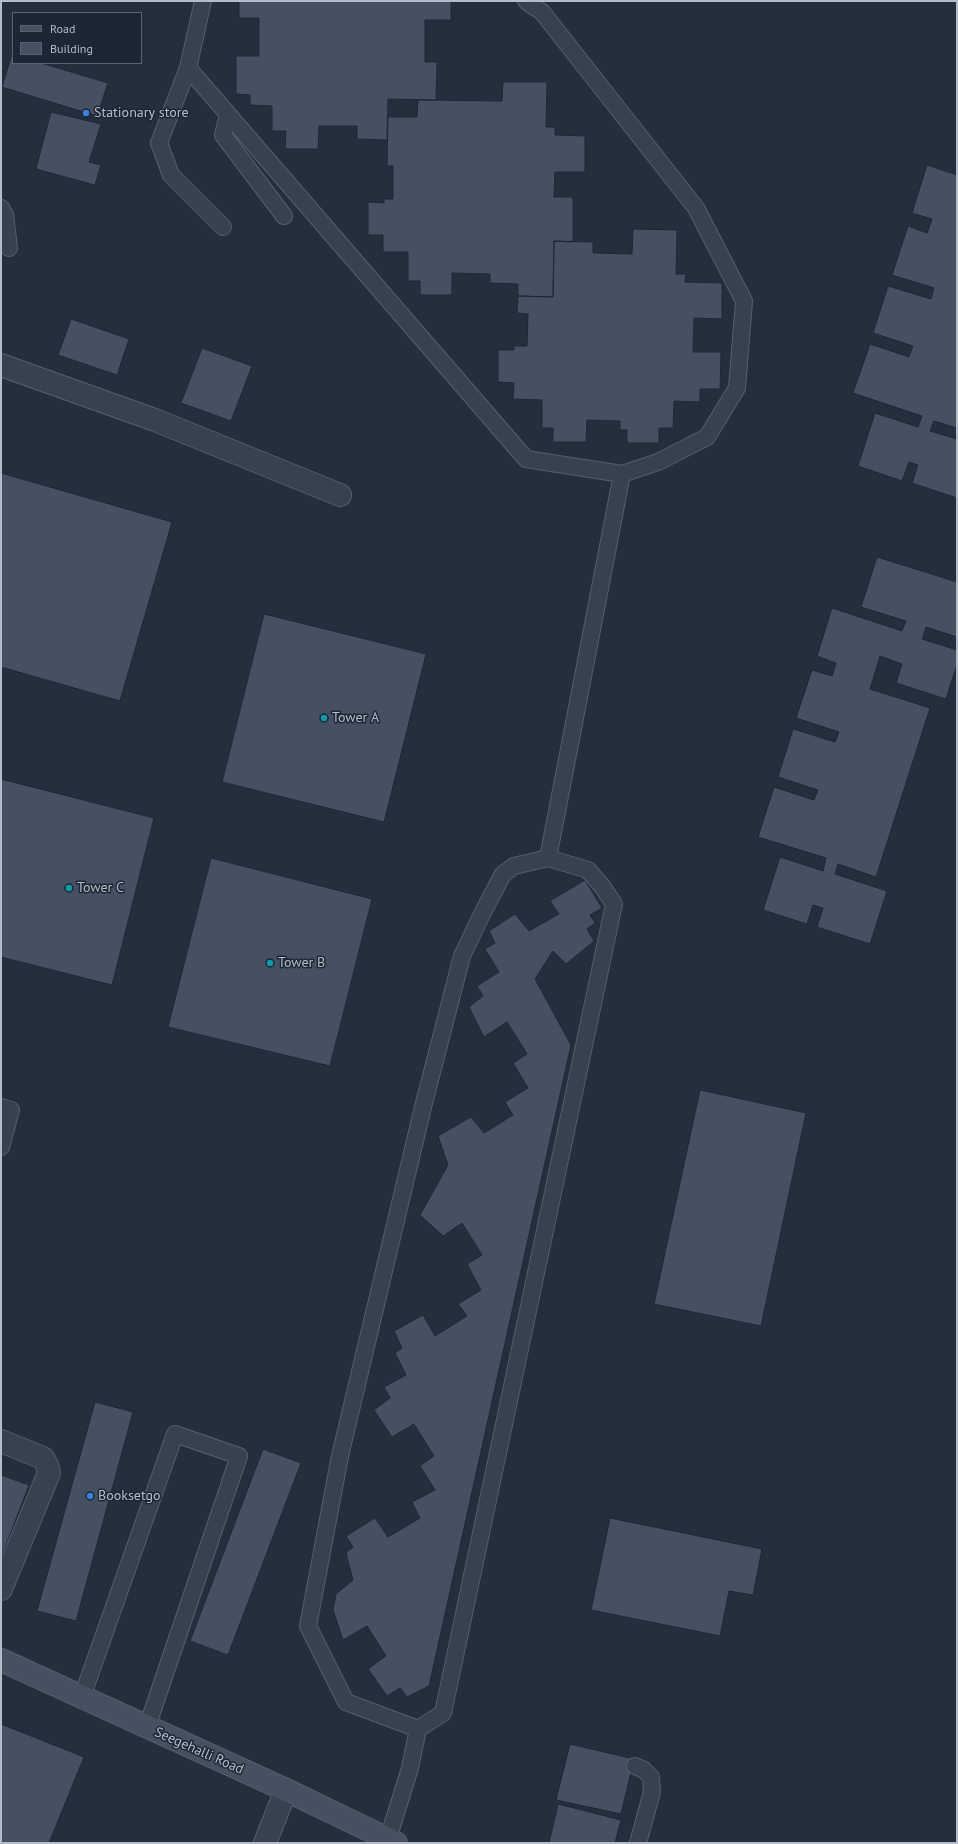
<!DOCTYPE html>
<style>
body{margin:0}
#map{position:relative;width:958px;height:1844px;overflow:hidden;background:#242f3e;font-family:"PT Sans",sans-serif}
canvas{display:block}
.frame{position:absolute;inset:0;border:2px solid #b4bcc9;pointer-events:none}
.legend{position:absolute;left:12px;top:12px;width:130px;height:52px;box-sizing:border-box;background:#1d2633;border:1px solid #59626f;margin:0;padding:5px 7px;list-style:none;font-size:12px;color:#b4bcc9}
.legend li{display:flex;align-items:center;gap:8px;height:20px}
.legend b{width:20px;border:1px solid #59626f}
</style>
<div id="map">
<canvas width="958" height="1844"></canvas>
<div class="frame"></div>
<ul class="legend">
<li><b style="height:5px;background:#465061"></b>Road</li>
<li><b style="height:11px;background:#455162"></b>Building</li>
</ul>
</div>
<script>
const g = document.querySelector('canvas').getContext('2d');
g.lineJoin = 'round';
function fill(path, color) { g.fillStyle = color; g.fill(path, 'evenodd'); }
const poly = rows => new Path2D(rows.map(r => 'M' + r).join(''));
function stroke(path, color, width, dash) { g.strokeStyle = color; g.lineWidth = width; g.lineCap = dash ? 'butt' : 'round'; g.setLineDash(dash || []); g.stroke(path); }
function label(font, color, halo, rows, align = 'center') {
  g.font = font + ' "PT Sans",sans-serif'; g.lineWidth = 3; g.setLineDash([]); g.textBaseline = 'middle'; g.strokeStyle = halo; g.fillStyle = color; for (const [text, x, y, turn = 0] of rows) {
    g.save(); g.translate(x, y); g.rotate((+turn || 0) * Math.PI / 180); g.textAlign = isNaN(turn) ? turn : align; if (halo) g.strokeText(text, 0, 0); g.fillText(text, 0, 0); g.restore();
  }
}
const building = poly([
 [239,1,451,1,451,20,425,20,425,62,437,62,436,100,388,99,387,140,357,139,357,126,319,126,318,149,285,149,286,131,272,131,272,106,250,105,250,95,236,94,236,56,259,56,259,18,239,18,239,1],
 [12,54,13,63,41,63,108,83,97,116,2,87,12,54],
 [503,82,547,82,546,127,555,127,555,135,585,136,585,172,555,172,554,197,573,197,573,242,554,241,553,297,518,296,518,284,490,283,490,274,452,273,452,295,420,295,420,281,408,281,408,252,383,252,383,235,368,235,368,202,384,203,384,199,393,199,393,166,387,166,388,117,417,117,418,100,502,101,503,82],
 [51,112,101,124,89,162,101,165,95,185,36,169,51,112],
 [927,165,957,175,957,428,934,421,930,431,957,439,957,498,912,483,918,465,909,462,902,481,858,466,875,413,918,427,922,416,853,393,870,344,909,357,913,346,873,333,888,286,931,299,934,288,892,275,908,226,927,233,932,219,912,213,927,165],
 [633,229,677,230,676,274,686,274,685,282,722,283,722,319,694,318,693,352,721,352,720,389,700,389,700,402,674,401,673,428,659,428,659,443,627,443,627,430,620,430,620,421,587,420,586,442,553,442,553,428,542,428,542,400,513,399,514,383,498,382,498,350,514,350,514,346,527,346,528,314,517,313,518,296,553,297,554,241,593,242,593,253,632,254,633,229],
 [71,319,129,339,117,375,58,355,71,319],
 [202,348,252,366,231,421,181,403,202,348],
 [1,473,172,522,120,701,1,667,1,473],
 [877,557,957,582,957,637,926,627,922,639,957,650,957,664,946,699,896,683,902,664,880,656,870,689,930,708,876,877,838,864,835,874,887,891,870,944,817,927,823,908,813,905,807,924,763,910,780,857,823,871,826,858,758,837,774,787,814,800,818,790,778,777,793,729,835,742,839,732,796,718,812,670,832,676,836,663,817,656,832,608,902,631,906,621,861,607,877,557],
 [264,614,426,654,384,822,222,782,264,614],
 [1,779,154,818,112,985,1,957,1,779],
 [211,858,372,899,330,1066,168,1027,211,858],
 [585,880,602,908,590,915,595,923,587,929,594,941,566,964,553,951,535,979,571,1045,429,1686,407,1697,400,1688,387,1696,368,1669,386,1656,367,1626,343,1640,333,1610,336,1594,353,1580,346,1553,353,1547,346,1536,375,1518,388,1537,420,1518,412,1502,435,1490,420,1466,434,1456,414,1424,392,1437,374,1410,390,1398,384,1387,406,1375,395,1353,402,1348,394,1331,423,1315,435,1336,467,1316,458,1304,481,1290,467,1264,482,1255,462,1223,443,1236,420,1215,448,1165,438,1136,471,1117,484,1133,513,1115,505,1102,528,1088,513,1063,527,1054,507,1022,484,1037,469,1007,483,996,477,986,499,972,485,949,495,943,489,931,515,914,529,931,559,914,550,901,585,880],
 [700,1090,806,1113,761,1326,654,1304,700,1090],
 [95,1402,133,1412,76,1621,37,1611,95,1402],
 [263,1449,301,1463,228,1655,190,1641,263,1449],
 [1,1475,29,1485,1,1558,1,1475],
 [610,1518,762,1549,753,1595,729,1591,720,1636,591,1610,610,1518],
 [1,1724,84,1757,49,1843,1,1843,1,1724],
 [570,1744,634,1759,621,1814,556,1800,570,1744],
 [558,1804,621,1820,615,1843,549,1843,558,1804]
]);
fill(building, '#455162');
stroke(building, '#1f2835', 1);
const lane = poly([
 [203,1,188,68,526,459,622,474,658,462,707,437,737,388,744,301,696,208,542,12,526,1],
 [188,68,159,143,171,175,223,227],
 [228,115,223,135,284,216],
 [1,208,5,215,9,248],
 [548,858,622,474],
 [1,1107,11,1110,1,1147],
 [82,1697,175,1434,239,1456,147,1727],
 [635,1766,644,1770,651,1777,652,1792,638,1843],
 [388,1839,410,1768,418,1729,443,1713,614,904,602,886,588,870,548,858,514,866,503,874,482,914,462,956,423,1107,340,1456,308,1626,346,1702,418,1729]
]);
const street = poly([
 [1,365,155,420,340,495],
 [1,1441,43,1458,47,1465,49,1473,1,1589],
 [265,1843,286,1790]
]);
const secondary = poly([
 [1,1660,286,1790,396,1843]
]);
stroke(lane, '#565f6c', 18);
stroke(street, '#565f6c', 24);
stroke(secondary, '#565f6c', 24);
stroke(lane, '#38414e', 16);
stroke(street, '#38414e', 22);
stroke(secondary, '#465061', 22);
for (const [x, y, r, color] of [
 [86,113,4,"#3f7fe0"],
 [324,718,4,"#0f9aa8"],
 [69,888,4,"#0f9aa8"],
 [270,963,4,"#0f9aa8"],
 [90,1496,4,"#3f7fe0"]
]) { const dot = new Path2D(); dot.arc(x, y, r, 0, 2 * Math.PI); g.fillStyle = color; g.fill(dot); stroke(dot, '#1d2633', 1.5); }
label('14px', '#b4bcc9', '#1d2633', [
 ["Stationary store",94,113],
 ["Tower A",332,718],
 ["Tower C",77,888],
 ["Tower B",278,963],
 ["Booksetgo",98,1496]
], 'left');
label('14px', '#b4bcc9', '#1d2633', [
 ["Seegehalli Road",199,1751,24]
]);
</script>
